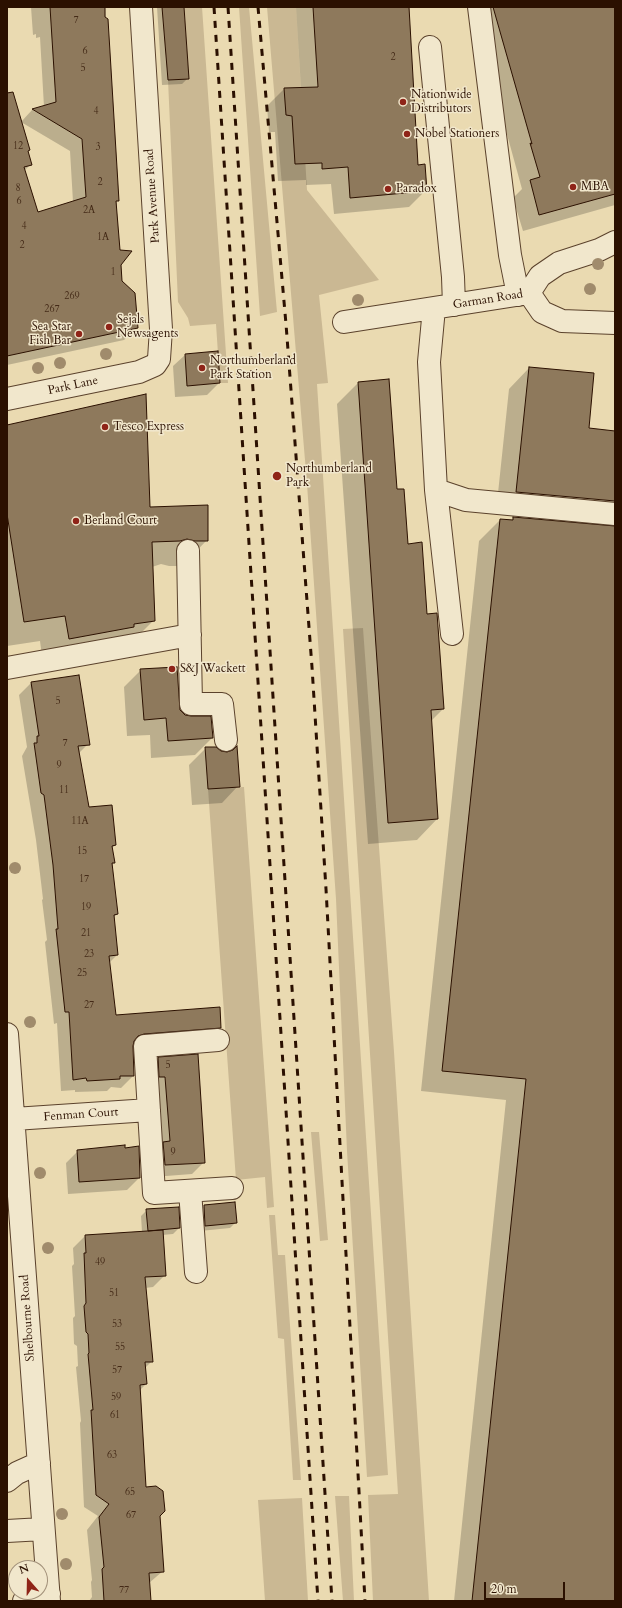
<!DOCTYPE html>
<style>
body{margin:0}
#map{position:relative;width:622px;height:1608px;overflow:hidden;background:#eadab1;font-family:Cardo,serif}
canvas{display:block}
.frame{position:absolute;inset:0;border:8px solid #2b1000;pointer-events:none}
.north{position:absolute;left:8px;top:1560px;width:40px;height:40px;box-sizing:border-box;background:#f1e7cc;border:1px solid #a2917a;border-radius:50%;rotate:340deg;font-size:11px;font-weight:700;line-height:16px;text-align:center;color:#2b1000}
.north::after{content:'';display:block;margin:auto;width:14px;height:18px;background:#8f2418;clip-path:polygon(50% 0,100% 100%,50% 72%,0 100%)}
.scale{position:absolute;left:484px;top:1582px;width:81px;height:18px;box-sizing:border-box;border:2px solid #2b1000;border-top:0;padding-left:5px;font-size:12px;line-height:14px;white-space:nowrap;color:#2b1000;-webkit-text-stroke:3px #f1e7cc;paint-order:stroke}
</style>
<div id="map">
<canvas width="622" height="1608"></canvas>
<div class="frame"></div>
<div class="north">N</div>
<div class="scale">20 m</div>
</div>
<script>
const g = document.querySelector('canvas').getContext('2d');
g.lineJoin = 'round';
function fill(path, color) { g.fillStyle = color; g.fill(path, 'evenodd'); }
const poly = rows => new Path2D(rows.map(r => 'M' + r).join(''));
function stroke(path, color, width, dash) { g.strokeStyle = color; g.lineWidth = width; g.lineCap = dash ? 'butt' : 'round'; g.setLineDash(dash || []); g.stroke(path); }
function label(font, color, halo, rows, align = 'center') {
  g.font = font + ' Cardo,serif'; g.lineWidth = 3; g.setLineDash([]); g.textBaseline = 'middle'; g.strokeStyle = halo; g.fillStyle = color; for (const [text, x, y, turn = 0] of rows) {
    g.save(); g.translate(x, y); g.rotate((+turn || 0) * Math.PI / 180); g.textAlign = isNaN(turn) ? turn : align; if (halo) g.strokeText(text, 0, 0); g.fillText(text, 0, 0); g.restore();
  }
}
fill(poly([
 [184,7,202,7,228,383,220,383,216,324,190,326,188,318,178,302,168,80,189,78],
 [239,7,249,7,277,312,260,316],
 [267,7,296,7,307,190,379,280,319,295,328,383,317,384,388,1475,367,1477,347,1151,336,899,307,484],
 [363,628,394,1052,429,1601,373,1601,368,1495,398,1494,343,629],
 [244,787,274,1207,267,1208,265,1177,236,1180,208,789],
 [311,1132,319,1132,328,1240,320,1241],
 [269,1215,275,1215,278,1255,285,1255,301,1480,293,1480,284,1339,278,1338],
 [335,1496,349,1496,354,1601,343,1601],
 [302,1498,308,1601,265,1601,258,1500]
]), '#cab893');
fill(poly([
 [31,7,105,7,121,281,137,328,124,340,7,365,7,107,21,122,32,110,44,107,40,37,36,38,36,34,33,35],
 [21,122,70,151,73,202,37,213,24,171,31,164,27,152,29,150],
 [157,7,183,7,188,78,182,84,162,85],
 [296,7,408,7,417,166,426,190,409,207,334,214,331,184,306,185,306,180,278,181,275,132,269,132,267,106,284,89,301,89],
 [472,7,615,7,615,205,523,231,513,198,522,189],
 [185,355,219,383,207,395,175,397,173,366],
 [529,368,588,429,615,432,615,1601,454,1601,506,1100,421,1091,479,541,500,520,511,521,514,518,606,526,596,522,496,512,509,389],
 [358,383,396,490,407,545,426,615,443,709,431,721,437,819,417,840,368,844,337,404],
 [7,426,207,540,182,566,169,566,161,564,152,567,154,620,128,646,43,664,40,641,7,646],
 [141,670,179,710,212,738,195,755,151,758,150,735,127,736,124,687],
 [78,676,88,744,78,754,88,809,115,845,112,848,114,863,111,866,117,914,113,918,117,955,109,963,115,1016,220,1028,208,1040,133,1045,133,1076,121,1088,111,1087,107,1091,75,1092,75,1090,61,1091,57,1023,54,1024,45,942,47,940,42,900,43,899,36,840,22,756,27,747,19,695,31,683],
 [206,748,238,786,222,803,192,805,189,765],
 [159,1058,204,1162,192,1174,153,1177,147,1070],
 [78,1151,139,1178,127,1190,68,1194,66,1163],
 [234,1203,236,1222,230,1228,200,1231,198,1212,204,1206],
 [147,1210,179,1228,173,1234,162,1235,165,1275,153,1287,145,1288,152,1361,145,1368,146,1384,139,1391,145,1488,159,1516,163,1571,149,1583,150,1601,89,1601,92,1597,91,1582,92,1580,87,1530,98,1516,84,1507,80,1423,81,1421,76,1367,78,1366,77,1346,74,1344,73,1318,75,1316,72,1266,74,1264,73,1248,85,1236,142,1232,141,1216]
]), '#0003');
const building = poly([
 [50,7,105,7,105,17,108,19,119,201,116,201,120,250,132,251,121,265,122,281,135,293,138,328,7,356,7,93,13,92,30,150,28,151,32,165,24,167,38,212,86,197,82,139,32,109,56,102,50,7],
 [162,7,184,7,189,79,168,80,162,7],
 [313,7,409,7,418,165,425,164,427,191,350,198,348,167,322,169,322,163,295,164,292,116,286,115,284,88,318,87,313,7],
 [493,7,615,7,615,194,539,215,530,180,540,177,530,143,532,144,493,7],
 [218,351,220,383,187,386,185,354,218,351],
 [529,367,594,373,589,428,615,431,615,501,516,492,529,367],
 [389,379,397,489,404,489,408,544,422,542,427,614,437,613,444,709,431,710,438,819,388,823,358,382,389,379],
 [146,394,150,507,208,505,208,541,195,541,187,539,180,541,152,542,155,621,134,624,134,627,69,639,65,616,24,622,7,514,7,425,146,394],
 [513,517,615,526,615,1601,472,1601,526,1079,442,1071,500,519,513,520,513,517],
 [177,667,180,710,185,715,191,716,211,716,213,738,168,741,166,718,144,720,140,669,177,667],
 [79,675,90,745,78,746,89,807,112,805,116,845,112,846,115,863,112,863,118,914,114,915,118,955,109,956,116,1015,220,1007,221,1028,144,1034,138,1036,134,1041,133,1046,134,1076,120,1076,120,1079,87,1081,86,1078,73,1080,69,1012,65,1012,56,929,58,929,53,865,44,795,41,793,34,743,37,743,37,736,39,736,31,682,79,675],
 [237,746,240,787,208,789,205,747,216,747,221,751,227,752,233,750,237,746],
 [198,1054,205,1163,165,1165,163,1142,170,1141,165,1077,159,1077,158,1057,198,1054],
 [125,1145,125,1148,139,1146,140,1178,79,1182,77,1150,125,1145],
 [235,1202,237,1223,205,1226,204,1205,235,1202],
 [179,1207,180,1228,148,1231,146,1209,179,1207],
 [163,1230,166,1276,145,1277,153,1362,145,1362,147,1384,140,1385,146,1487,156,1486,163,1491,165,1511,160,1516,164,1572,149,1573,151,1601,104,1601,102,1569,104,1567,99,1517,109,1504,96,1495,91,1410,93,1410,88,1354,89,1353,88,1334,86,1332,84,1306,86,1303,84,1253,86,1253,85,1235,163,1230]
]);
fill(building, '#8e795c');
stroke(building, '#2b1000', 1);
const minor = poly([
 [479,7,510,255,518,295],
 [430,47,453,277,454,305],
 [529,293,540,276,559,263,599,250,615,242],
 [529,293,542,312,562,321,615,323],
 [434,308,429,362,436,490,452,634],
 [344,322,529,293],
 [7,399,139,372,155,365,159,359,161,329,141,7],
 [436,490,466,500,615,514],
 [188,551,191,704,222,704,226,740],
 [7,668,190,635],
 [7,1034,49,1601],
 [218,1040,145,1046,154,1193,232,1188],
 [14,1119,149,1110],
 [190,1191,196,1272],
 [7,1481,17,1473,39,1463],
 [7,1531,43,1529],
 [24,1601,49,1594]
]);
stroke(minor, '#5b422c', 24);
stroke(minor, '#f1e7cc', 22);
stroke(poly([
 [214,7,318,1601],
 [228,7,332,1601],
 [258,7,286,324,312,667,326,889,365,1601]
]), '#2b1000', 3, [7, 7]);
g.fillStyle = '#a08b6c';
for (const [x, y] of [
 [598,264],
 [590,289],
 [358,300],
 [106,354],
 [60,363],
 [38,368],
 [15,868],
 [30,1022],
 [40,1173],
 [48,1248],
 [62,1514],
 [66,1564]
]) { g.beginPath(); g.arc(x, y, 6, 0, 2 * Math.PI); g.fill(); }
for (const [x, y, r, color] of [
 [403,102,4,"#8f2418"],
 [407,134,4,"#8f2418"],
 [573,187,4,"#8f2418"],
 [388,189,4,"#8f2418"],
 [109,327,4,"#8f2418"],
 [79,334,4,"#8f2418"],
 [202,368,4,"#8f2418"],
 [105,427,4,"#8f2418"],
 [277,476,5,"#8f2418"],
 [76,521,4,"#8f2418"],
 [172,669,4,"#8f2418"]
]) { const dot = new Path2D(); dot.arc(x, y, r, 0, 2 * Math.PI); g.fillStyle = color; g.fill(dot); stroke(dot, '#f1e7cc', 1.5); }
label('10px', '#442a17', null, [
 ["7",76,21],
 ["6",85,52],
 ["2",393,58],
 ["5",83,69],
 ["4",96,112],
 ["12",18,147],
 ["3",98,148],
 ["2",100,183],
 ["8",18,189],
 ["6",19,202],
 ["2A",89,211],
 ["4",24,227],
 ["1A",103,238],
 ["2",22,246],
 ["1",113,273],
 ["269",72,297],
 ["267",52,310],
 ["5",58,702],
 ["7",65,744],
 ["9",59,766],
 ["11",64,791],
 ["11A",80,822],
 ["15",82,852],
 ["17",84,880],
 ["19",86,908],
 ["21",86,934],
 ["23",89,955],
 ["25",82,974],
 ["27",89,1006],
 ["5",168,1066],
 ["9",173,1153],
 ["49",100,1263],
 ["51",114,1294],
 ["53",117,1325],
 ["55",120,1348],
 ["57",117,1371],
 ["59",116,1398],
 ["61",115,1416],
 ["63",112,1456],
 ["65",130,1493],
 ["67",131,1516],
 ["77",124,1591]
]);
label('12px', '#2b1000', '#f1e7cc', [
 ["Nationwide",411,95],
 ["Distributors",411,109],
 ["Nobel Stationers",415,134],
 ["MBA",581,187],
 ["Paradox",396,189],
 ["Sejals",117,320],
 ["Newsagents",117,334],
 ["Sea Star",71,327,"right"],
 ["Fish Bar",71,341,"right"],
 ["Northumberland",210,361],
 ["Park Station",210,375],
 ["Tesco Express",113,427],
 ["Northumberland",286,469],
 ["Park",286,483],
 ["Berland Court",84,521],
 ["S&J Wackett",180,669]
], 'left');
label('12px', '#2b1000', '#f1e7cc', [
 ["Park Avenue Road",153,196,-94],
 ["Garman Road",488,300,-9],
 ["Park Lane",73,386,-12],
 ["Fenman Court",81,1115,-4],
 ["Shelbourne Road",28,1318,-94]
]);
</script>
